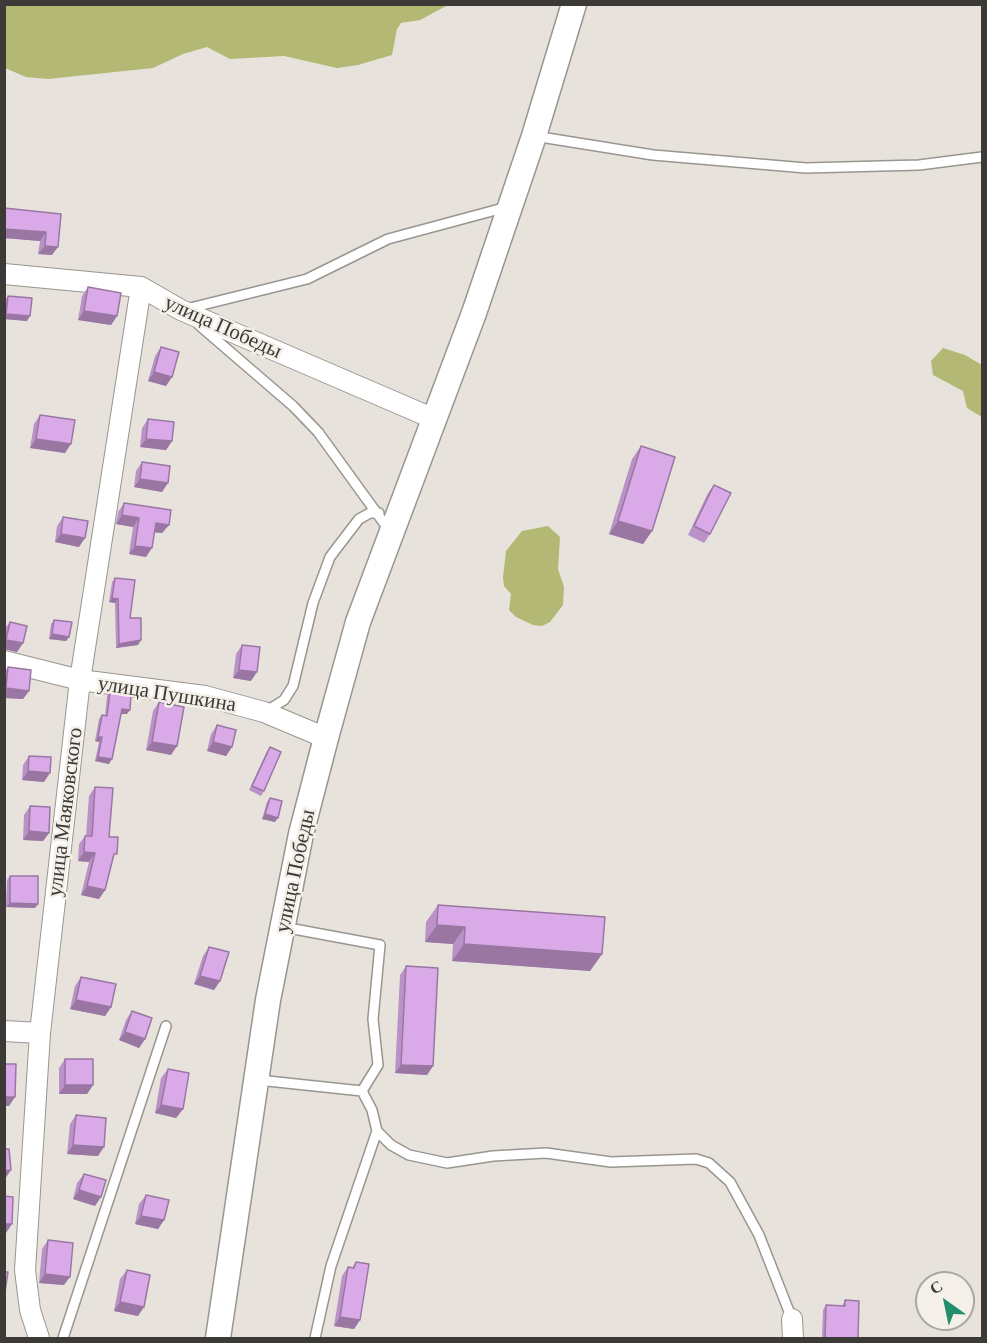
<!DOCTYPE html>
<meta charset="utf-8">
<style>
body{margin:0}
#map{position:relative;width:987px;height:1343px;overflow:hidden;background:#e7e3dc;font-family:"Crimson Pro",serif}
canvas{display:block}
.frame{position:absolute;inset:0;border:6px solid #3b3a37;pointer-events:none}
.north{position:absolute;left:915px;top:1271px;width:60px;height:60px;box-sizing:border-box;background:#f4f0e9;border:2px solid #aaa7a2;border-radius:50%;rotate:327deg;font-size:16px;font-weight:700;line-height:24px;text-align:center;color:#3b3a37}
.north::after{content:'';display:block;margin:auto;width:21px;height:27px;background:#228e6d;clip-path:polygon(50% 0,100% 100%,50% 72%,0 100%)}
</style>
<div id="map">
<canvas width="987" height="1343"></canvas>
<div class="frame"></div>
<div class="north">С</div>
</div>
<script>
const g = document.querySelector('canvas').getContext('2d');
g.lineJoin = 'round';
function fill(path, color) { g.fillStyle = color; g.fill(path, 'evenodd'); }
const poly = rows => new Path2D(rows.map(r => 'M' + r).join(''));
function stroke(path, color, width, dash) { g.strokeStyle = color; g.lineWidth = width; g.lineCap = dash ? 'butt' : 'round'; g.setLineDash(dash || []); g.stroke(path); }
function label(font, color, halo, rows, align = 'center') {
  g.font = font + ' "Crimson Pro",serif'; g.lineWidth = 5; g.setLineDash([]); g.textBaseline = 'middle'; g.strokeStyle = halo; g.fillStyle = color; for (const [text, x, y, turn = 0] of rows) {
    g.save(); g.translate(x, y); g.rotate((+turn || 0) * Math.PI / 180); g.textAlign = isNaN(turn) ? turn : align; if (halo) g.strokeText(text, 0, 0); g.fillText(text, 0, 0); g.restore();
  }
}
fill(poly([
 [5,4,448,4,448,5,420,20,401,23,397,29,392,55,358,65,337,68,284,56,230,59,207,47,183,54,153,68,48,79,26,77,5,68],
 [943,348,965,355,982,365,982,417,967,408,963,391,933,375,931,361],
 [548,526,560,537,558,569,564,587,563,605,550,622,542,626,533,625,516,617,509,610,511,594,504,586,503,577,506,551,522,531]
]), '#b3b874');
const service = poly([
 [534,136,653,155,806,168,919,165,982,157],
 [186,309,307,279,388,239,507,207],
 [199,325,293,406,318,432,389,530],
 [265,712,284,700,293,686,313,603,330,557,359,519,370,513,379,513],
 [283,927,380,945,373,1019,378,1065,362,1091],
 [258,1080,362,1091,372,1110,377,1131,391,1145,409,1155,447,1163,493,1156,546,1153,611,1162,696,1159,709,1163,730,1182,759,1235,792,1319],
 [63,1338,166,1026],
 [315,1338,331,1266,377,1131]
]);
const minor = poly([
 [4,274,141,287,181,310,432,418],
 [4,661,80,680,205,696,264,712,326,738],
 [4,1031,40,1033],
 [792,1319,793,1338],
 [39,1338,30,1310,25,1270,40,1033,80,680,141,287]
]);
const tertiary = poly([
 [218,1338,268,1000,301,834,326,738,358,622,474,313,534,136,574,4]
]);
stroke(service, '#99958f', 12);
stroke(minor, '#99958f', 22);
stroke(tertiary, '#99958f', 27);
stroke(service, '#fff', 9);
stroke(minor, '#fff', 20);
stroke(tertiary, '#fff', 24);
fill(poly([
 [4,208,61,214,52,255,38,254,40,241,4,238],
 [88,287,117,316,111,325,78,320,82,296],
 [8,296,27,321,4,319,5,300],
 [161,347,166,386,148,381,155,356],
 [40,415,65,453,30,448,34,424],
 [148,419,172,441,166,450,140,447,142,428],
 [641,446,652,531,643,544,609,534,632,459],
 [142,462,162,492,134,487,136,471],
 [714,485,710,534,704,543,688,535,708,493],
 [124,503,169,525,162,533,155,532,146,557,129,554,133,527,116,524,118,512],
 [63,517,79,547,55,542,57,526],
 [115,578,130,618,138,645,116,648,115,603,109,602,112,582],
 [54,620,69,637,66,641,49,639,51,624],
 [10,622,23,643,17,652,4,649,4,629],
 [242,645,251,681,233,678,236,654],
 [8,667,29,691,23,699,4,698,4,672],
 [110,692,127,714,121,714,109,764,95,761,99,742,95,741,99,719,102,715,105,716,107,696],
 [159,702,171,755,146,750,153,711],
 [217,725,232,747,226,756,207,751,211,734],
 [270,747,264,791,261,796,249,790,267,751],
 [29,756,44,782,22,780,23,765],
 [95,787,109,837,105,890,99,899,81,895,89,862,78,861,79,844,85,836,86,836,89,796],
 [270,798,275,822,262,819,267,802],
 [30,806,49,833,43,841,23,840,24,815],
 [10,876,38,904,35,908,6,907,7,880],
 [438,905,602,954,590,971,452,961,453,944,425,942,426,922],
 [209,947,220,981,214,990,194,984,203,956],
 [406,966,433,1066,427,1075,395,1073,400,975],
 [81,977,111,1007,105,1016,70,1009,75,986],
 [132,1011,145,1039,139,1048,119,1040,126,1020],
 [65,1059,93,1085,87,1094,59,1094,59,1068],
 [168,1069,183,1109,176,1118,155,1113,161,1078],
 [76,1115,98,1156,67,1154,70,1124],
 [84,1174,95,1206,73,1199,77,1183],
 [146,1195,164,1220,158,1229,135,1224,139,1204],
 [48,1240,64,1285,39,1283,42,1249],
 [356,1262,360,1320,354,1329,334,1326,342,1276,348,1267,352,1268],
 [127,1270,138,1316,114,1311,120,1279],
 [845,1300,858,1338,822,1338,823,1310,826,1305,842,1306]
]), '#bb92c8');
fill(poly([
 [4,229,46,232,40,241,4,238],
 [45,246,58,247,52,255,38,254],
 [84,311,117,316,111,325,78,320],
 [6,314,30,316,27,321,4,319,4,316],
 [154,372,172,377,166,386,148,381],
 [36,439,71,444,65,453,30,448],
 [146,439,172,441,166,450,140,447],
 [140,479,168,483,162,492,134,487],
 [122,515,139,518,133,527,116,524],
 [618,521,652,531,643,544,609,534],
 [156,523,169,525,162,533,150,532],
 [61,534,85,538,79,547,55,542],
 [135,546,152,548,146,557,129,554],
 [112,598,118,599,115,603,109,602],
 [52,634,69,637,66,641,49,639],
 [6,640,23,643,17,652,4,649,4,641],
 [141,640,138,645,116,648,119,644],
 [239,670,257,672,251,681,233,678],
 [6,688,29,691,23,699,4,698,4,691],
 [122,709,130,710,127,714,119,714],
 [98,737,102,737,99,742,95,741],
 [152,742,177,746,171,755,146,750],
 [213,742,232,747,226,756,207,751],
 [98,757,112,759,109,764,95,761],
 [28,771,50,773,44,782,22,780],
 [265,814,278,818,275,822,262,819],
 [29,831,49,833,43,841,23,840],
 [84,852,95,853,89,862,78,861],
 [87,886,105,890,99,899,81,895],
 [10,903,38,904,35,908,6,907],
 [437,925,465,927,453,944,425,942],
 [464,944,602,954,590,971,452,961],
 [200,976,220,981,214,990,194,984],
 [76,1000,111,1007,105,1016,70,1009],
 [125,1032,145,1039,139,1048,119,1040],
 [401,1065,433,1066,427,1075,395,1073],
 [65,1085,93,1085,87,1094,59,1094],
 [4,1097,15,1097,9,1106,4,1106],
 [161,1105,183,1109,176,1118,155,1113],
 [73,1145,104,1147,98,1156,67,1154],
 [11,1170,5,1179,4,1179,4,1171],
 [79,1190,101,1197,95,1206,73,1199],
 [141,1216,164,1220,158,1229,135,1224],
 [4,1224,12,1224,6,1233,4,1233],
 [45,1274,70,1277,64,1285,39,1283],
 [120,1302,144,1307,138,1316,114,1311],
 [340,1317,360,1320,354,1329,334,1326]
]), '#9977a2');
const building = poly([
 [4,208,61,214,58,247,45,246,46,232,4,229,4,208],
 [88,287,121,293,117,316,84,311,88,287],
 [8,296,32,298,30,316,6,314,8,296],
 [161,347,179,352,172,377,154,372,161,347],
 [40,415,75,420,71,444,36,439,40,415],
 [148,419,174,422,172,441,146,439,148,419],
 [641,446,675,457,652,531,618,521,641,446],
 [142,462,170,466,168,483,140,479,142,462],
 [714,485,731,493,710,534,694,526,714,485],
 [124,503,171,510,169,525,156,523,152,548,135,546,139,518,122,515,124,503],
 [63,517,88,521,85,538,61,534,63,517],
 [115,578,135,580,130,618,141,618,141,640,119,644,118,599,112,598,115,578],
 [54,620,72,622,69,637,52,634,54,620],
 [10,622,27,626,23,643,6,640,10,622],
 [242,645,260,647,257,672,239,670,242,645],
 [8,667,31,670,29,691,6,688,8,667],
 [110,692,131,694,130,710,122,709,112,759,98,757,102,737,98,737,102,715,107,716,110,692],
 [159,702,184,707,177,746,152,742,159,702],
 [217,725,236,730,232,747,213,742,217,725],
 [270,747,281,752,264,791,252,786,270,747],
 [29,756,51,757,50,773,28,771,29,756],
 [95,787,113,788,109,837,118,837,117,854,114,854,105,890,87,886,95,853,84,852,85,836,92,836,95,787],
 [270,798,282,801,278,818,265,814,270,798],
 [30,806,50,807,49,833,29,831,30,806],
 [10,876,38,876,38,904,10,903,10,876],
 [438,905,605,917,602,954,464,944,465,927,437,925,438,905],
 [209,947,229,952,220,981,200,976,209,947],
 [406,966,438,968,433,1066,401,1065,406,966],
 [81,977,116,984,111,1007,76,1000,81,977],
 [132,1011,152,1018,145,1039,125,1032,132,1011],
 [65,1059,93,1059,93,1085,65,1085,65,1059],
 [4,1064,16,1064,15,1097,4,1097,4,1064],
 [168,1069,189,1073,183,1109,161,1105,168,1069],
 [76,1115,106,1118,104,1147,73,1145,76,1115],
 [4,1149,9,1149,11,1170,4,1171,4,1149],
 [84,1174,106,1180,101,1197,79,1190,84,1174],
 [146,1195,169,1200,164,1220,141,1216,146,1195],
 [4,1196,13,1197,12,1224,4,1224,4,1196],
 [48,1240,73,1243,70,1277,45,1274,48,1240],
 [356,1262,369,1264,360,1320,340,1317,348,1267,354,1268,356,1262],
 [127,1270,150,1275,144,1307,120,1302,127,1270],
 [4,1272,8,1272,5,1292,4,1292,4,1272],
 [845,1300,859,1301,858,1338,825,1338,826,1305,845,1306,845,1300]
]);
fill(building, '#daaae8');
stroke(building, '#9977a2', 1.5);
label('21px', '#3b3a37', '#f4f0e9', [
 ["улица Победы",223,327,24],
 ["улица Пушкина",167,694,9],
 ["улица Маяковского",65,812,-83],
 ["улица Победы",295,871,-78]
]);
</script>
